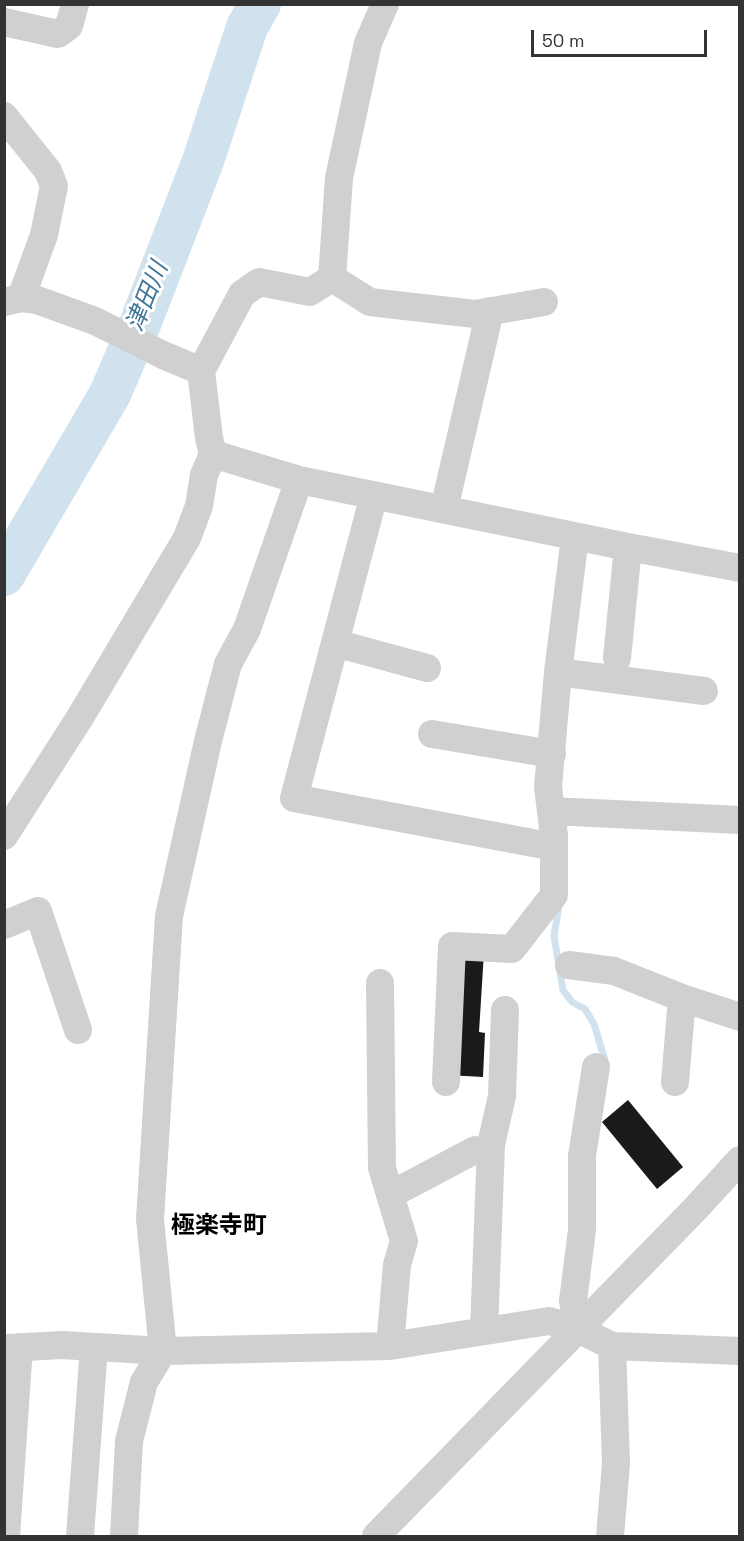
<!DOCTYPE html>
<meta charset="utf-8">
<style>
body{margin:0}
#map{position:relative;width:744px;height:1541px;overflow:hidden;background:#fff;font-family:"Space Grotesk",sans-serif}
canvas{display:block}
.frame{position:absolute;inset:0;border:6px solid #333;pointer-events:none}
.scale{position:absolute;left:531px;top:30px;width:176px;height:27px;box-sizing:border-box;border:3px solid #333;border-top:0;padding-left:8px;font-size:18px;line-height:21px;white-space:nowrap;color:#333;-webkit-text-stroke:4px #fff;paint-order:stroke}
</style>
<div id="map">
<canvas width="744" height="1541"></canvas>
<div class="frame"></div>
<div class="scale">50 m</div>
</div>
<script>
const g = document.querySelector('canvas').getContext('2d');
g.lineJoin = 'round';
const poly = rows => new Path2D(rows.map(r => 'M' + r).join(''));
function stroke(path, color, width, dash) { g.strokeStyle = color; g.lineWidth = width; g.lineCap = dash ? 'butt' : 'round'; g.setLineDash(dash || []); g.stroke(path); }
function fill(path, color) { g.fillStyle = color; g.fill(path, 'evenodd'); }
function label(font, color, halo, rows, align = 'center') {
  g.font = font + ' "Space Grotesk","Noto Sans JP",sans-serif'; g.lineWidth = 6; g.setLineDash([]); g.textBaseline = 'middle'; g.strokeStyle = halo; g.fillStyle = color; for (const [text, x, y, turn = 0] of rows) {
    g.save(); g.translate(x, y); g.rotate((+turn || 0) * Math.PI / 180); g.textAlign = isNaN(turn) ? turn : align; if (halo) g.strokeText(text, 0, 0); g.fillText(text, 0, 0); g.restore();
  }
}
stroke(poly([
 [559,906,554,936,563,990,572,1002,585,1009,594,1024,606,1064]
]), '#cfe2ee', 7);
stroke(poly([
 [4,575,110,394,140,324,203,161,247,27,260,4]
]), '#cfe2ee', 42);
fill(poly([
 [455,951,484,952,479,1032,485,1033,483,1077,447,1075],
 [628,1100,683,1167,657,1189,602,1122]
]), '#1a1a1a');
stroke(poly([
 [4,22,58,34,69,26,75,4],
 [4,116,48,171,54,186,44,235,21,298],
 [332,278,370,302,475,314,544,302],
 [4,302,21,298,37,300,95,321,163,355,201,371],
 [213,454,299,480,628,547,740,568],
 [374,495,294,798,554,847],
 [444,509,490,311],
 [335,643,427,668],
 [617,658,628,547],
 [558,672,704,691],
 [432,734,552,754],
 [551,811,740,820],
 [4,836,79,719,187,538,199,506,204,475,213,454,209,438,201,371,242,294,259,282,310,292,332,278,339,178,368,43,385,4],
 [4,925,38,911,78,1030],
 [569,965,614,971,682,998,740,1017],
 [380,983,382,1168,404,1241,397,1265,390,1346],
 [446,1082,452,946,512,949,554,895,554,836,548,787,558,672,575,537],
 [675,1082,682,998],
 [390,1195,475,1150],
 [578,1329,573,1301,582,1230,582,1156,596,1067],
 [484,1331,491,1145,502,1096,505,1010],
 [4,1352,8,1348,62,1345,163,1351,390,1346,549,1321,578,1329,612,1346,740,1351],
 [6,1536,19,1347],
 [80,1536,94,1347],
 [124,1536,129,1441,144,1382,163,1351,150,1219,169,916,208,741,228,664,247,629,299,480],
 [376,1536,697,1207,740,1160],
 [610,1536,616,1464,612,1346]
]), '#d0d0d0', 28);
label('italic 24px', '#3f7597', '#fff', [
 ["津田川",148,297,-68]
]);
label('bold 24px', '#000', '#fff', [
 ["極楽寺町",219,1226]
]);
</script>
